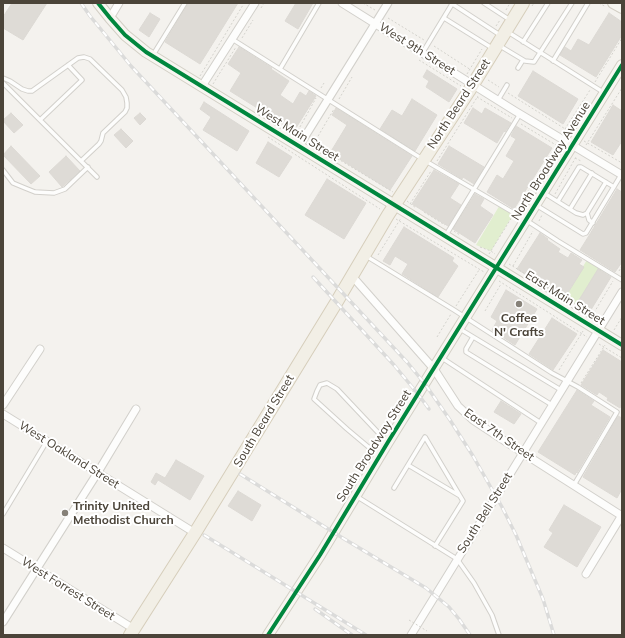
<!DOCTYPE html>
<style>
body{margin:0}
#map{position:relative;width:625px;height:638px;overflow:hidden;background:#f4f2ee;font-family:Mulish,sans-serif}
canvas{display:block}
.frame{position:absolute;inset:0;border:4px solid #4b4439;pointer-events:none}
</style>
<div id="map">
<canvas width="625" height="638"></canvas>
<div class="frame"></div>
</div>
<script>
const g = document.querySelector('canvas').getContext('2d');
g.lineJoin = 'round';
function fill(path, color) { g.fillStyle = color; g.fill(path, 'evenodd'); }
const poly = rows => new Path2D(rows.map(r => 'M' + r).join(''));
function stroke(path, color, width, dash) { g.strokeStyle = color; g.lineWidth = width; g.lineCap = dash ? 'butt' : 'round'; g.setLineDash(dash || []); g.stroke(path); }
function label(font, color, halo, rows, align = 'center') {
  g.font = font + ' Mulish,sans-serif'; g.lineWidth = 4; g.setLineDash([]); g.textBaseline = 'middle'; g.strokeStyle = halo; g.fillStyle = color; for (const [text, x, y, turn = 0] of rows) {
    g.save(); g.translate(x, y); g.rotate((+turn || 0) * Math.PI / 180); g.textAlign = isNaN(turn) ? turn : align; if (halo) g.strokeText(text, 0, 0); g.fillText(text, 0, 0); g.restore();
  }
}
fill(poly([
 [501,203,514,213,491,251,476,245],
 [588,258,603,268,579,306,565,297]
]), '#e1eecf');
const building = poly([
 [12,3,47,3,23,40,3,28,3,17,12,3],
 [188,3,238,3,200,64,165,42,188,3],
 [296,3,313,3,298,29,285,21,296,3],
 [150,13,160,19,149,37,139,30,150,13],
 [609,13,622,22,622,35,596,77,560,55,565,47,571,51,578,39,589,45,609,13],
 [239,47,272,68,271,69,289,81,280,95,293,104,300,92,306,96,309,91,316,96,294,131,230,91,241,73,228,64,239,47],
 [427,70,457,89,449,102,426,87,429,81,423,77,427,70],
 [533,71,578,99,563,124,518,96,533,71],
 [412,99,437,115,415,151,380,129,392,110,402,116,412,99],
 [204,102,249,131,237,151,203,130,211,117,200,109,204,102],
 [613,105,622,111,622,141,613,155,591,142,613,105],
 [336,108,412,156,390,190,330,153,347,125,332,115,336,108],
 [473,108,482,114,485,108,511,123,505,132,504,131,497,143,464,123,473,108],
 [11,113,23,125,14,133,3,121,3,120,11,113],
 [140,113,146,119,140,125,134,118,140,113],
 [516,126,552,148,514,209,487,192,497,175,503,179,514,161,506,156,516,139,511,136,516,126],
 [121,129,133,141,126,148,114,135,121,129],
 [268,142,292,157,279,177,256,163,268,142],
 [11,146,40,176,31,184,3,155,11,146],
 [449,146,484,167,474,184,463,177,462,179,438,164,449,146],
 [66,156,80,171,62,187,49,172,66,156],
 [434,170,459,184,450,198,461,205,448,226,412,204,434,170],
 [327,179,366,203,344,239,305,215,327,179],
 [617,189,622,192,622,262,615,272,580,250,590,234,617,189],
 [475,194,484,199,480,206,493,215,475,243,453,229,475,194],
 [404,227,454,258,452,261,458,266,438,297,402,274,408,264,395,256,390,265,383,261,404,227],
 [540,233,548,239,547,240,560,249,558,252,568,258,571,253,582,260,579,264,584,267,564,299,517,269,540,233],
 [598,269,611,277,589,313,576,305,598,269],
 [506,290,537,309,515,345,492,330,497,321,491,317,506,290],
 [552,318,577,334,553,370,529,354,552,318],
 [603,350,622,362,622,404,620,408,607,400,608,398,599,392,597,395,581,385,603,350],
 [577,390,594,401,591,405,610,417,577,473,576,472,575,475,538,452,577,390],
 [501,401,521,414,514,424,494,412,501,401],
 [618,416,622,418,622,489,617,498,583,477,618,416],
 [176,460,204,476,190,500,158,480,155,485,151,482,156,473,165,478,176,460],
 [238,491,261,505,252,521,228,506,238,491],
 [564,505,601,527,577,567,544,547,553,533,549,530,564,505]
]);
fill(building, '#dedbd6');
stroke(building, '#dcd9d4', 1);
const lane = poly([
 [451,3,500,35],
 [484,3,510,20],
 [444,18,492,48],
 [508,32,603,92],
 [232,39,424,160,526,220,558,241,622,280],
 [523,42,548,3],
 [500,46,525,61,534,62,572,3],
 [423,52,452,4],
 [153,55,185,3],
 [553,61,588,3],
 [518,68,523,60],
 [280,69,319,3],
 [3,78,10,81,22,89,28,91,32,91,78,58,84,57,90,59,122,90,126,97,127,103,127,108,125,112,103,133,101,141,99,144,81,161],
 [3,83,97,177],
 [498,100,507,85],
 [40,120,82,80,68,65],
 [3,170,13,183,25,188,35,192,54,193,65,189,88,167],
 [544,193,576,213,583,215,587,213,606,182],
 [558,201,579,167,581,167,614,187],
 [536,205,583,234,586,233,621,175],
 [570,209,592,173],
 [587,213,589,220,593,223],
 [446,235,520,114],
 [366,256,454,310,552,373,578,387,617,412,574,485],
 [460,329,561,390],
 [473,337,466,349,466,352,552,405],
 [442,358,541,423],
 [378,455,347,429,314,399,317,391,320,385,327,383,337,389,387,442],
 [408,465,460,496],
 [394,488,425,437,463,501,435,546],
 [356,496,457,559,474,583,492,615,499,635],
 [3,514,47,441]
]);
const street = poly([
 [342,3,515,111,622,175],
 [110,18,119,3],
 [202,86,255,3],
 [299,146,388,3],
 [352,276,434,369,458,406,473,420,523,453,622,516],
 [3,405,40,349],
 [3,414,195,533],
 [3,548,134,629],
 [586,574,622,515],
 [3,622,98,472,136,409],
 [411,635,622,292]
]);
const secondary = poly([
 [98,3,110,18,125,35,146,52,622,345],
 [613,3,622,8],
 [268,635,320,555,388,442,622,65]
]);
const primary = poly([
 [130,635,195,533,336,303,388,215,469,91,523,3]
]);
stroke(lane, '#d2d0cb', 5.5);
stroke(street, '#d2d0cb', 9);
stroke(secondary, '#d3cfc5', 12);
stroke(primary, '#d6cebb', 14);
stroke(poly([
 [363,3,375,10],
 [599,3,606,7],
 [532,6,534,3],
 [261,8,264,3],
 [506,10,510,3],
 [388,18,424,40],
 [496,26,500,20],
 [242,38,253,20],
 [434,46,471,70],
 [419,60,461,86],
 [467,74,482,49],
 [200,76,243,5],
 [488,80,499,87],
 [595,82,622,38],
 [213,84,236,47],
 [321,88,324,83],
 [508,93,570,132],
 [477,97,512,118],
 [339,99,352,77],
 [279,123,299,135],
 [521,124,561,148],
 [564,133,565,129,590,90],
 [296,134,316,98],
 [268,137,380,209],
 [584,141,622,163],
 [310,142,393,192],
 [314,143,334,109],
 [586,145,622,88],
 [575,158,581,161],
 [437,161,478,96],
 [555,194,576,157],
 [407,201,416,208],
 [410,204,431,171],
 [517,209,557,144],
 [424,212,445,225],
 [396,219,484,272],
 [539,221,542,215],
 [454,231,460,235],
 [480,247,491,251,495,254],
 [489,254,512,217],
 [378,255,401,218],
 [509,264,579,306,586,312],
 [513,266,533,231],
 [619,271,622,266],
 [499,281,587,337],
 [456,306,479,270],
 [485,311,501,284],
 [592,316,613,281],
 [614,330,622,317],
 [437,337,451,314],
 [599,344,622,358],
 [559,370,583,331],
 [581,383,605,345]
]), '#d3d2cc', 1, [2, 2]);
stroke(lane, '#fdfdfc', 3.5);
stroke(street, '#fdfdfc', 7);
stroke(secondary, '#f7f6f1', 10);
stroke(primary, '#f2efe6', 12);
const rail = poly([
 [81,3,90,16,131,66,407,362,425,384,450,420,473,456,502,507,516,535,543,599,554,635],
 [313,277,394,365,418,394,429,409],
 [240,474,341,537,426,588,449,607,459,619,470,635],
 [204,535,366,635],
 [315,609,352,635]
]);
stroke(rail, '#dbdbda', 3.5);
stroke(rail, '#fff', 2, [6]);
stroke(poly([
 [409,620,427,631]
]), '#d3d2cc', 1, [2, 2]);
stroke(poly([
 [98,3,110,18,125,35,146,52,622,345],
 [268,635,320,555,388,442,622,65]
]), '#00873e', 4);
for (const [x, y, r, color] of [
 [519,304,4,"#868178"],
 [65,513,4,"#868178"]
]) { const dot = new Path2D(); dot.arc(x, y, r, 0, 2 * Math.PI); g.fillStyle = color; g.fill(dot); stroke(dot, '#fff', 1.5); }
label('12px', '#4b4439', '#fff', [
 ["West 9th Street",417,49,32],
 ["North Beard Street",459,104,-57],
 ["West Main Street",297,133,32],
 ["North Broadway Avenue",551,161,-58],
 ["East Main Street",565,298,32],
 ["South Beard Street",264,421,-59],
 ["East 7th Street",499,435,35],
 ["South Broadway Street",374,446,-58],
 ["West Oakland Street",69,455,32],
 ["South Bell Street",485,513,-58],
 ["West Forrest Street",68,589,32]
]);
label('bold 12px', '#4b4439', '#fff', [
 ["Coffee",519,318],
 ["N' Crafts",519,332],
 ["Trinity United",73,506,"left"],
 ["Methodist Church",73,520,"left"]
]);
</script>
